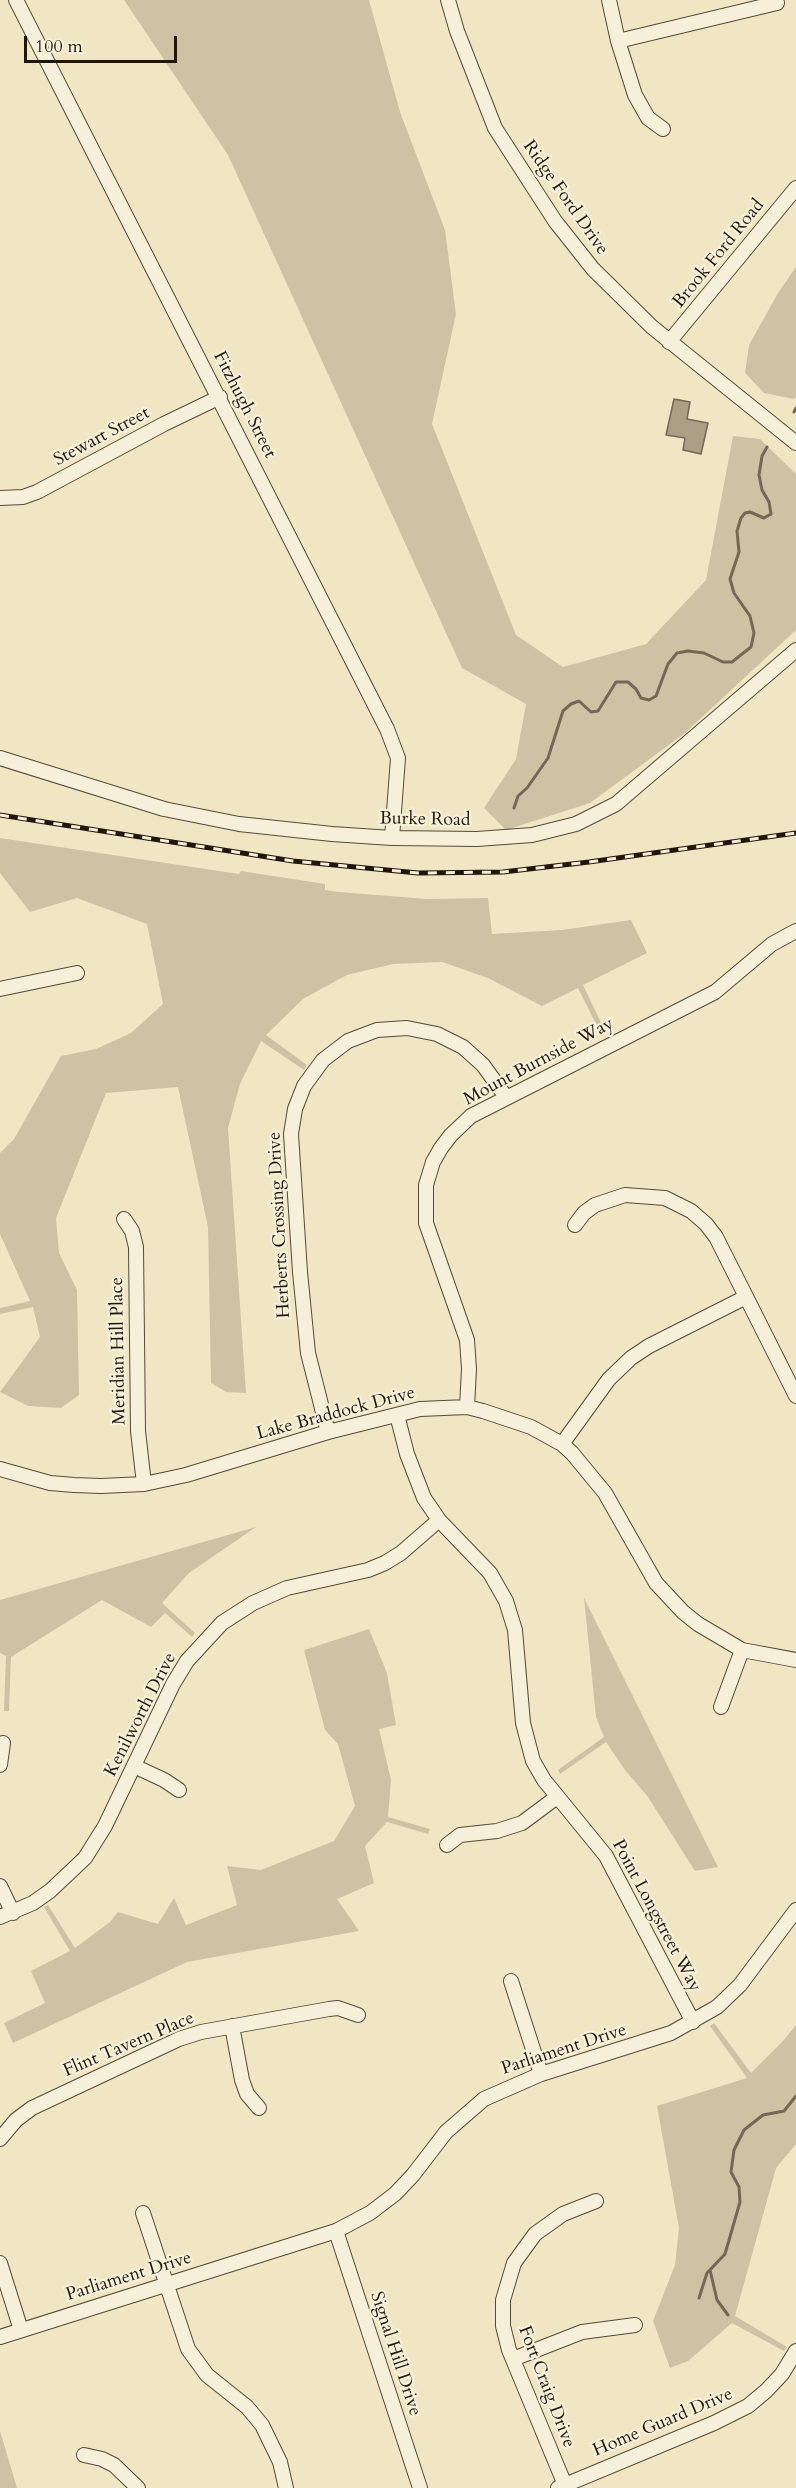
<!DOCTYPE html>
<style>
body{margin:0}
#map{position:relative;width:796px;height:2488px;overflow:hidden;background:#f1e6c4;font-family:Cardo,serif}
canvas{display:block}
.scale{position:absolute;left:24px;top:36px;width:153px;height:27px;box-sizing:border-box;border:3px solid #20160a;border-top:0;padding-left:8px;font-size:18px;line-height:21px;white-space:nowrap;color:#20160a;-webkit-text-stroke:4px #f6efd9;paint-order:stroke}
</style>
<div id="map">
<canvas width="796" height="2488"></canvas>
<div class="scale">100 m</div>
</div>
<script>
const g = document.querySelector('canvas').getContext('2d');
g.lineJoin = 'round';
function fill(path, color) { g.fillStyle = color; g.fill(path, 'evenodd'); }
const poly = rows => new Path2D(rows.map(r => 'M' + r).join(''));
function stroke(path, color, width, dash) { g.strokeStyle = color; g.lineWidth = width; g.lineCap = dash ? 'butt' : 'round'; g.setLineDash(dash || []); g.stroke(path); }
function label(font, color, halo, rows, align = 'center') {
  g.font = font + ' Cardo,serif'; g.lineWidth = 4.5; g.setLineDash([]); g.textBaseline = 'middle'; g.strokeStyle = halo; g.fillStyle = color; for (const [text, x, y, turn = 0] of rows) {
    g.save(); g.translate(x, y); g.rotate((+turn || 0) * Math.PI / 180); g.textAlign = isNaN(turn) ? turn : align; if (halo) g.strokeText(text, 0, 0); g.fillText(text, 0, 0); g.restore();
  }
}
fill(poly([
 [124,0,369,0,400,112,445,230,456,314,432,424,516,635,563,667,646,644,706,580,733,436,760,439,796,474,796,630,685,733,590,803,506,830,484,808,516,759,526,704,462,668,228,155],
 [796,267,796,397,794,399,764,393,745,373,749,345,778,293],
 [0,838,239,874,241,871,325,884,325,890,339,892,427,899,488,898,492,934,562,930,631,920,647,953,583,985,606,1033,602,1036,578,988,542,1006,488,978,442,962,393,964,347,975,303,999,266,1035,307,1065,304,1070,261,1041,240,1084,228,1128,246,1393,226,1392,211,1383,208,1227,178,1087,106,1093,56,1218,59,1253,77,1290,79,1395,61,1408,28,1406,0,1392,40,1337,33,1307,0,1314,0,1308,30,1301,0,1234,0,1153,14,1139,61,1056,96,1049,131,1033,163,1004,147,924,77,898,30,912,0,873],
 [256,1527,189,1573,162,1603,195,1633,192,1637,165,1613,151,1627,102,1600,11,1657,9,1711,4,1711,6,1656,0,1653,0,1600],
 [584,1598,704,1839,718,1867,695,1871,648,1797,625,1770,606,1742,560,1774,558,1770,604,1737,596,1717],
 [369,1629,387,1673,396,1725,379,1729,391,1780,388,1817,430,1829,428,1834,387,1822,365,1846,374,1883,337,1899,359,1931,187,1962,13,2043,4,2023,45,2003,31,1971,70,1951,44,1907,48,1905,75,1948,110,1922,118,1912,158,1924,174,1898,186,1925,237,1905,227,1866,261,1870,334,1841,355,1806,338,1744,325,1730,304,1650],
 [714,2023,751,2073,783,2041,796,2025,796,2144,776,2168,735,2316,787,2347,784,2351,732,2323,688,2361,670,2368,653,2321,675,2265,679,2228,657,2106,747,2078,710,2026],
 [0,2431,3,2441,17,2488,0,2488]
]), '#cdc3a4');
const water = poly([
 [674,399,690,402,687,419,708,423,701,454,683,450,685,438,666,435,674,399]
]);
fill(water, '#aa9f85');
stroke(water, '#736854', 1.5);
stroke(poly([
 [794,412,796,408],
 [514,808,518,796,527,788,548,758,563,711,571,704,579,701,591,712,598,711,616,682,628,682,636,689,641,698,649,700,656,696,668,664,677,653,688,651,704,653,723,662,732,662,751,647,754,633,750,616,734,593,730,579,739,552,737,531,741,518,745,513,750,512,764,518,771,514,769,502,762,490,759,475,762,456,767,447],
 [710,2270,717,2300,728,2315],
 [699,2298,707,2273,725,2254,740,2202,739,2187,731,2172,734,2150,744,2130,763,2115,784,2111,796,2096]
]), '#736854', 3);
const minor = poly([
 [16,0,387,729,398,758,392,838],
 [448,0,457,31,495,128,555,221,593,269,652,327,796,443],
 [609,0,618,41,635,95,648,118,663,129],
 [618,41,777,3],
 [669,342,796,188],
 [0,498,23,497,37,492,164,424,220,397],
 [0,758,164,809,239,824,332,834,392,838,477,839,532,835,576,824,616,804,796,650],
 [0,989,77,973],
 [124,1219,132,1231,136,1247,138,1431,144,1484],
 [575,1225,584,1213,595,1205,625,1195,665,1198,691,1211,706,1224,716,1237,796,1396],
 [467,1407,469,1369,467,1340,426,1223,426,1185,433,1162,441,1148,451,1135,471,1116,715,992,772,944,796,931],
 [397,1415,407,1454,424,1498,439,1520,490,1573,506,1601,515,1630,523,1723,533,1761,544,1780,606,1856,693,2022],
 [328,1432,308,1353,300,1272,291,1134,295,1109,304,1086,323,1060,348,1041,377,1030,407,1028,437,1034,463,1047,483,1065,506,1097],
 [562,1444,609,1379,631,1358,649,1346,746,1297],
 [0,1469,50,1483,74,1485,101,1486,144,1484,186,1475,328,1432,420,1409,467,1407,483,1411,531,1427,562,1444,572,1453,605,1493,656,1583,683,1612,698,1624,742,1650,796,1660],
 [721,1707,742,1650],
 [0,1765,3,1743],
 [134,1766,164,1780,179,1790],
 [447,1845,460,1835,497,1831,522,1823,557,1797],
 [0,1886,13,1913],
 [0,1917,33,1903,50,1891,85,1858,105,1826,173,1684,187,1661,222,1623,253,1603,287,1588,368,1570,385,1563,401,1553,439,1520],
 [511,1981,541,2074],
 [232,2026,242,2080,247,2094,259,2108],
 [0,2139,16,2120,32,2108,179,2039,201,2032,329,2009,338,2008,358,2015],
 [143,2213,188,2349,207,2375,247,2407,262,2425,280,2462,286,2488],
 [336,2231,420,2488],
 [0,2263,21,2330],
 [0,2337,336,2231,370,2213,395,2194,413,2175,446,2132,484,2099,541,2074,671,2033,717,2007,740,1985,796,1910],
 [513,2359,582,2332,635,2325],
 [84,2455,102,2459,114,2465,138,2488],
 [565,2485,509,2350,503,2326,503,2300,514,2263,535,2234,563,2214,596,2201],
 [558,2488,714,2423,748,2406,766,2391,782,2374,796,2351]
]);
stroke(minor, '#544a38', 16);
stroke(minor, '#f6efd9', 14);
const rail = poly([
 [0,815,293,861,418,873,503,872,589,862,796,833]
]);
stroke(rail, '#20160a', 5);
stroke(rail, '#f6efd9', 3, [9]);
label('18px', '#20160a', '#f6efd9', [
 ["Ridge Ford Drive",565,198,55],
 ["Brook Ford Road",719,254,-51],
 ["Fitzhugh Street",244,405,63],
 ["Stewart Street",102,437,-28],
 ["Burke Road",425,820,1],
 ["Mount Burnside Way",539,1062,-28],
 ["Herberts Crossing Drive",280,1225,-93],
 ["Meridian Hill Place",119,1351,-91],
 ["Lake Braddock Drive",336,1414,-15],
 ["Kenilworth Drive",141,1715,-63],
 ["Point Longstreet Way",656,1916,62],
 ["Flint Tavern Place",129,2045,-23],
 ["Parliament Drive",564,2050,-18],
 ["Parliament Drive",129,2277,-17],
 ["Signal Hill Drive",395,2354,72],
 ["Fort Craig Drive",546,2387,69],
 ["Home Guard Drive",663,2423,-23]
]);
</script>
